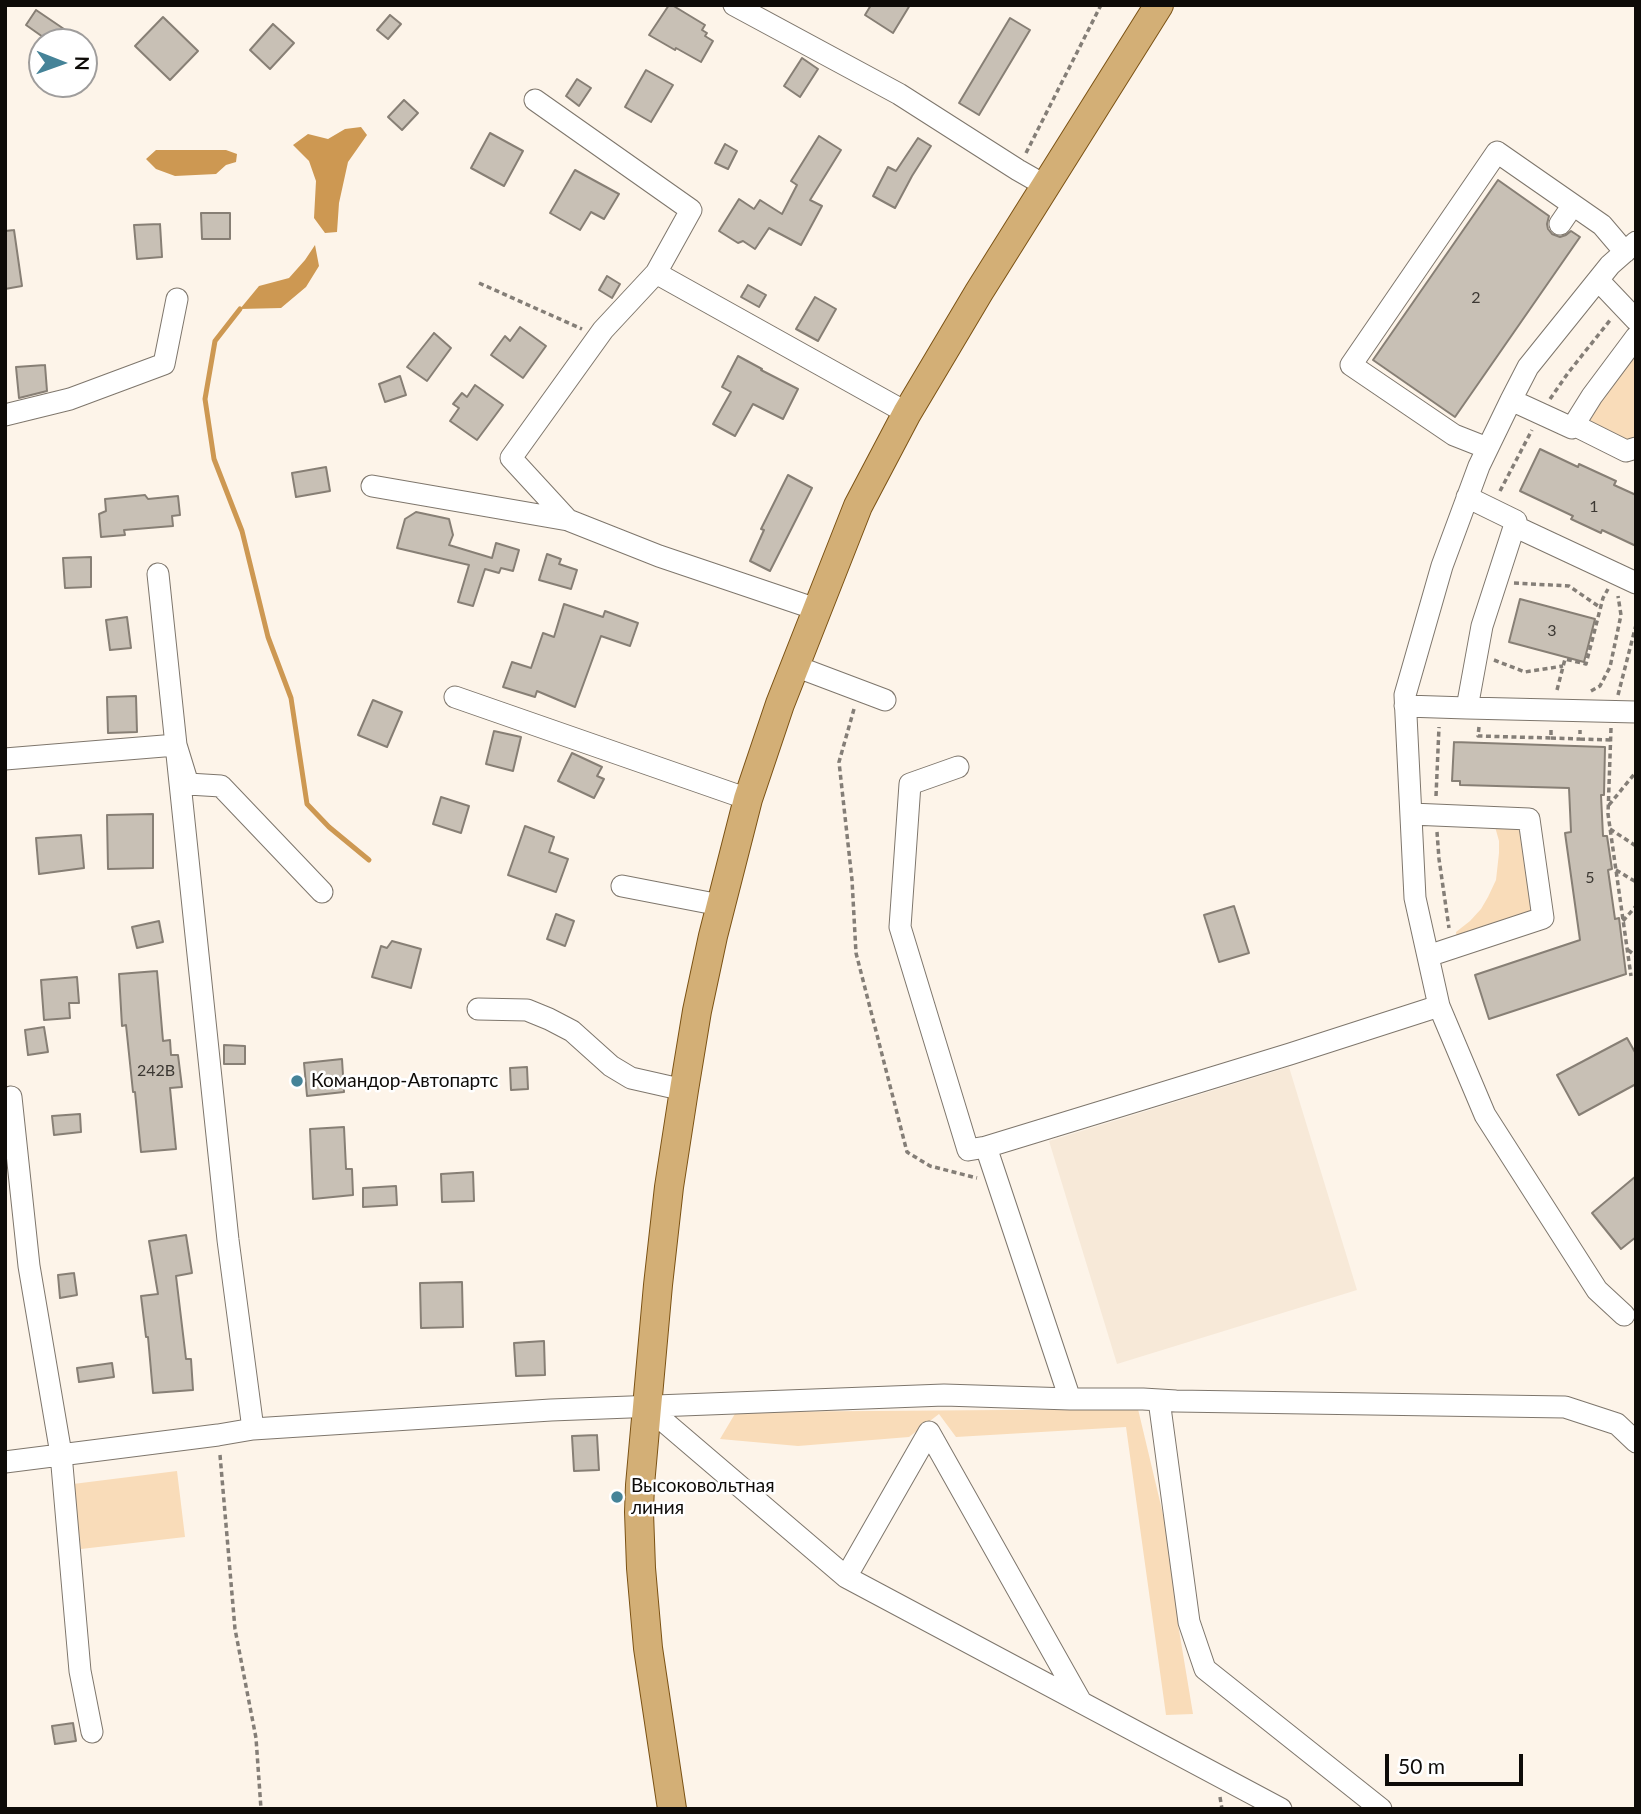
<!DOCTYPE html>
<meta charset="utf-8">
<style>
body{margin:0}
#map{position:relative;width:1641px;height:1814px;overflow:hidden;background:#fdf4e9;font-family:Lato,sans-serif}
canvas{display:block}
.frame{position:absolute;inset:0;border:7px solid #0e0b08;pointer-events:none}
.north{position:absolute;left:28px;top:28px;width:70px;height:70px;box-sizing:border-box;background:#fff;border:2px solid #9f9d9c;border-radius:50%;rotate:91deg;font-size:19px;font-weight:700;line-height:28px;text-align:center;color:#0e0b08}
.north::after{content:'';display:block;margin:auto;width:24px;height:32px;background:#458398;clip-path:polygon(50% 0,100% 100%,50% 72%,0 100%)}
.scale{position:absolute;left:1385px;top:1754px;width:138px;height:32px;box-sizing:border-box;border:4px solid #0e0b08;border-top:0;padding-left:9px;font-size:21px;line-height:24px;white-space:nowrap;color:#0e0b08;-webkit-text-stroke:5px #fff;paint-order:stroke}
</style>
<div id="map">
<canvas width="1641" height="1814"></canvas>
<div class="frame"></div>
<div class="north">N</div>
<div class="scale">50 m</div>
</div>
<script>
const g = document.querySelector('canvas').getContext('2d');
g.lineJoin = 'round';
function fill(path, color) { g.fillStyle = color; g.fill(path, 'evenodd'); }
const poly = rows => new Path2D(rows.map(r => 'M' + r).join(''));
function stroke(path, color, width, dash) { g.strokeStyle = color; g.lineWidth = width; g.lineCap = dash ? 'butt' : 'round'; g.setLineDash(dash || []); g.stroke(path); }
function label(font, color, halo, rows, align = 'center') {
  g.font = font + ' Lato,sans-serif'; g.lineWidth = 5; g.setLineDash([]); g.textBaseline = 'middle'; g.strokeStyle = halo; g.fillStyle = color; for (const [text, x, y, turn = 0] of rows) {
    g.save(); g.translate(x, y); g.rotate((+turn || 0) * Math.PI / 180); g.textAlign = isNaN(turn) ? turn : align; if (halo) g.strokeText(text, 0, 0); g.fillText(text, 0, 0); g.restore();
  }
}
fill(poly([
 [1289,1067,1357,1290,1117,1364,1049,1141]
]), '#f7e9d8');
fill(poly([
 [1636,350,1636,439,1631,443,1583,424],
 [1494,823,1522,827,1536,912,1457,941,1456,932,1470,921,1481,909,1488,897,1496,880,1499,853,1499,841],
 [1138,1409,1181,1590,1178,1624,1193,1714,1166,1715,1126,1427,956,1437,939,1414,909,1437,798,1446,720,1439,736,1412],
 [177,1471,185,1537,81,1549,73,1484]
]), '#f9dcb9');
fill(poly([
 [361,127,367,135,348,162,339,203,337,232,325,233,314,218,316,181,309,161,293,145,308,134,328,139,345,129],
 [156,150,226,150,237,154,236,162,226,165,216,174,175,176,156,169,146,159],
 [315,245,319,266,306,287,281,308,240,309,259,286,289,278,305,260]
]), '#cd9852');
stroke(poly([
 [240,309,215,341,205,399,214,459,242,531,268,637,291,698,307,804,329,827,369,860]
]), '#cd9852', 5);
const building = poly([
 [669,5,672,5,705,25,702,30,707,33,705,36,713,41,701,62,676,48,675,50,649,35,669,5],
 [871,5,910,5,893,33,865,15,871,5],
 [36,10,64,29,55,42,50,42,26,25,36,10],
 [390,15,401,24,388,39,377,30,390,15],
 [163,17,198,51,170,80,135,46,163,17],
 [1010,18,1030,30,979,115,959,103,1010,18],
 [273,24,294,43,270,69,250,50,273,24],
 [802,58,818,69,800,97,784,86,802,58],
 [646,70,673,85,651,122,625,107,646,70],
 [577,79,591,88,579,106,566,96,577,79],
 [404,100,418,113,402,130,388,117,404,100],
 [490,133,523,151,504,186,471,168,490,133],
 [819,136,841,150,810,200,822,206,801,245,769,228,755,249,743,241,738,243,719,231,739,199,754,209,760,200,782,214,797,185,791,181,819,136],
 [918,138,931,146,912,176,895,208,873,196,888,167,896,171,918,138],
 [725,144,737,151,728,169,715,163,725,144],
 [575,170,619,194,604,219,591,212,580,230,550,213,575,170],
 [1498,180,1549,216,1547,224,1548,229,1552,234,1560,237,1566,235,1571,231,1580,237,1455,417,1373,360,1498,180],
 [201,213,230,213,230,239,202,239,201,213],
 [160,224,162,257,137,259,134,225,160,224],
 [14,230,22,286,5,289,5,231,14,230],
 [607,276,620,284,612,298,599,290,607,276],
 [748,285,766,295,759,307,741,297,748,285],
 [815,297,836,309,818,341,796,329,815,297],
 [520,327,546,346,523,378,491,355,505,336,510,341,520,327],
 [434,333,451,348,427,381,407,367,434,333],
 [738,356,762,369,761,370,798,389,783,419,753,404,735,436,713,424,731,392,722,387,738,356],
 [45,365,47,391,19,398,16,367,45,365],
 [400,376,406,395,385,402,379,384,400,376],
 [475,385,503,405,477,440,450,421,459,408,453,404,462,393,467,397,475,385],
 [1540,449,1578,467,1579,464,1616,481,1614,485,1636,495,1636,546,1602,530,1601,533,1571,519,1573,516,1520,491,1540,449],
 [326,467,330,491,296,497,292,473,326,467],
 [788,475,812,488,770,571,750,561,764,530,761,529,788,475],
 [145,495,148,499,178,496,180,515,172,516,173,526,124,530,125,535,101,537,99,514,106,511,105,499,145,495],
 [416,512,449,519,453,535,449,545,492,558,496,543,519,550,513,571,501,568,499,573,485,569,473,606,458,602,469,565,397,548,405,519,416,512],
 [547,554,561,559,559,564,577,570,571,589,539,580,547,554],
 [91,557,91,587,65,588,63,558,91,557],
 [1520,599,1595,619,1584,662,1509,642,1520,599],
 [564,604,603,617,605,611,638,623,630,646,601,636,575,707,537,691,535,697,503,687,512,662,531,668,543,633,554,637,564,604],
 [127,617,131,648,110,650,106,620,127,617],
 [136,696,137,732,108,733,107,697,136,696],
 [373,700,402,712,387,747,358,735,373,700],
 [494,731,521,737,513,771,486,764,494,731],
 [1454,742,1605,747,1604,795,1601,795,1603,836,1607,836,1612,869,1608,870,1615,919,1619,918,1626,974,1489,1019,1475,975,1580,940,1565,833,1571,832,1569,788,1460,785,1460,781,1452,781,1454,742],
 [572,753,602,767,597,776,604,779,594,798,558,781,572,753],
 [441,797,469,806,461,833,433,824,441,797],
 [153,814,153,868,108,869,107,815,153,814],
 [525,826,554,837,549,852,568,859,556,892,508,875,525,826],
 [81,835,84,868,39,874,36,838,81,835],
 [1234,906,1249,953,1219,962,1204,915,1234,906],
 [556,914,574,921,565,946,547,939,556,914],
 [159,921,163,942,137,948,132,927,159,921],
 [392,941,421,949,411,988,372,977,381,946,387,948,392,941],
 [157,971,163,1041,170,1040,171,1055,178,1055,182,1087,170,1088,176,1149,141,1152,135,1092,133,1092,126,1025,122,1026,119,974,157,971],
 [77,977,79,1003,69,1003,70,1018,44,1020,41,980,77,977],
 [44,1027,48,1052,28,1055,25,1030,44,1027],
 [1627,1038,1636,1054,1636,1084,1579,1115,1557,1075,1627,1038],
 [224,1045,245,1046,245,1064,224,1064,224,1045],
 [342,1059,344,1092,307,1096,304,1063,342,1059],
 [527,1067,528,1089,511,1090,510,1068,527,1067],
 [80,1114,81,1132,54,1135,52,1116,80,1114],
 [344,1127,346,1169,352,1169,353,1195,313,1199,310,1129,344,1127],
 [473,1172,474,1201,442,1202,441,1174,473,1172],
 [1636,1176,1636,1237,1621,1249,1592,1213,1636,1176],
 [396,1186,397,1205,363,1207,363,1188,396,1186],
 [186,1235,192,1273,176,1276,186,1359,191,1359,193,1390,153,1393,148,1337,146,1337,141,1296,158,1294,149,1241,186,1235],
 [74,1273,77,1295,60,1298,58,1275,74,1273],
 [462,1282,463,1327,421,1328,420,1283,462,1282],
 [544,1341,545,1375,516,1376,514,1343,544,1341],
 [112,1363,114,1377,79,1382,77,1368,112,1363],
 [597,1435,599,1470,574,1471,572,1436,597,1435],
 [73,1723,76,1741,55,1744,52,1726,73,1723]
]);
fill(building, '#c8c0b5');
stroke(building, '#877f75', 2);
const minor = poly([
 [734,5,899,94,1018,170,1046,186],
 [535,100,691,210,656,273,907,413],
 [1560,224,1573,205],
 [656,273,603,330,511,458,568,520,659,556,816,609],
 [1598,280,1636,320],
 [1511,400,1572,428,1592,396,1636,337],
 [5,415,70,399,164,364,177,299],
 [1574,425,1626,451,1636,448],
 [1487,448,1454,435,1351,365,1497,152,1602,225,1625,252],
 [372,486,568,520],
 [1514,526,1636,583],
 [158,574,176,745,188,784,221,786,322,892],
 [795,666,885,700],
 [455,697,748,799],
 [1405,706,1467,708,1482,626,1516,521,1467,497],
 [1467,708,1636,712],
 [5,759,176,745,228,1240,253,1429],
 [958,767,910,784,900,927,968,1150,986,1147],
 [1411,814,1529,819,1543,918,1428,956],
 [622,886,720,905],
 [1439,1006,1415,898,1405,695,1442,566,1479,466,1511,400,1528,367,1610,265,1636,242],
 [478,1009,527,1010,549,1019,572,1031,611,1066,631,1078,684,1090],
 [11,1097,29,1266,61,1454,80,1671,92,1732],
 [1070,1399,986,1147,1290,1054,1439,1006,1485,1115,1597,1290,1624,1315],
 [1159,1400,1189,1622,1205,1669,1381,1809],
 [647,1407,846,1577,1281,1809],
 [5,1462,218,1435,253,1429,551,1410,944,1395,1070,1399,1143,1399,1176,1401,1565,1407,1617,1424,1636,1442],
 [846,1577,929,1432,1081,1702]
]);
const major = poly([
 [672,1809,648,1648,641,1568,639,1512,640,1485,658,1285,669,1187,684,1090,697,1011,713,936,748,799,780,704,858,506,907,413,979,292,1159,5]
]);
stroke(minor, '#7e766c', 23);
stroke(major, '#7b5214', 30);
stroke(poly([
 [1026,153,1101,5],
 [479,283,582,329],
 [1550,399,1568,373,1611,319],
 [1500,491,1532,430],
 [1514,583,1569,586,1601,608],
 [1494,660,1525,672,1563,666],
 [1557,690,1565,659,1586,664,1603,598,1608,589],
 [1591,691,1600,686,1610,667,1621,615,1618,596],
 [1618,695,1636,625],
 [854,709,839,762,852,880,856,953,907,1152,930,1166,977,1178],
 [1479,727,1478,736,1551,738,1551,729],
 [1611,728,1608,814,1631,976],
 [1551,738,1580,739,1580,730],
 [1580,739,1611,740],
 [1436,796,1439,727],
 [1609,805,1636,772],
 [1610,829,1636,846],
 [1437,832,1439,859,1449,928],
 [1616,870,1636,882],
 [1623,921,1636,906],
 [1628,950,1636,956],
 [220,1455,235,1629,256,1738,261,1809],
 [1220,1797,1222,1809]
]), '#847e77', 3.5, [5, 3.5]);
stroke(minor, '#fff', 21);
stroke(major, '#d3af76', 28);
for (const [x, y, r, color] of [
 [297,1081,7,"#458398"],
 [617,1497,7,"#458398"]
]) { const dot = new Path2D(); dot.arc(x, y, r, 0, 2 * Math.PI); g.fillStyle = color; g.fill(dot); stroke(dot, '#fff', 2.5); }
label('16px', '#3c3833', null, [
 ["2",1476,298],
 ["1",1594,507],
 ["3",1552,631],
 ["5",1590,878],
 ["242В",156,1071]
]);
label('19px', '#0e0b08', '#fff', [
 ["Командор-Автопартс",311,1081],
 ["Высоковольтная",631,1486],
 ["линия",631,1508]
], 'left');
</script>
